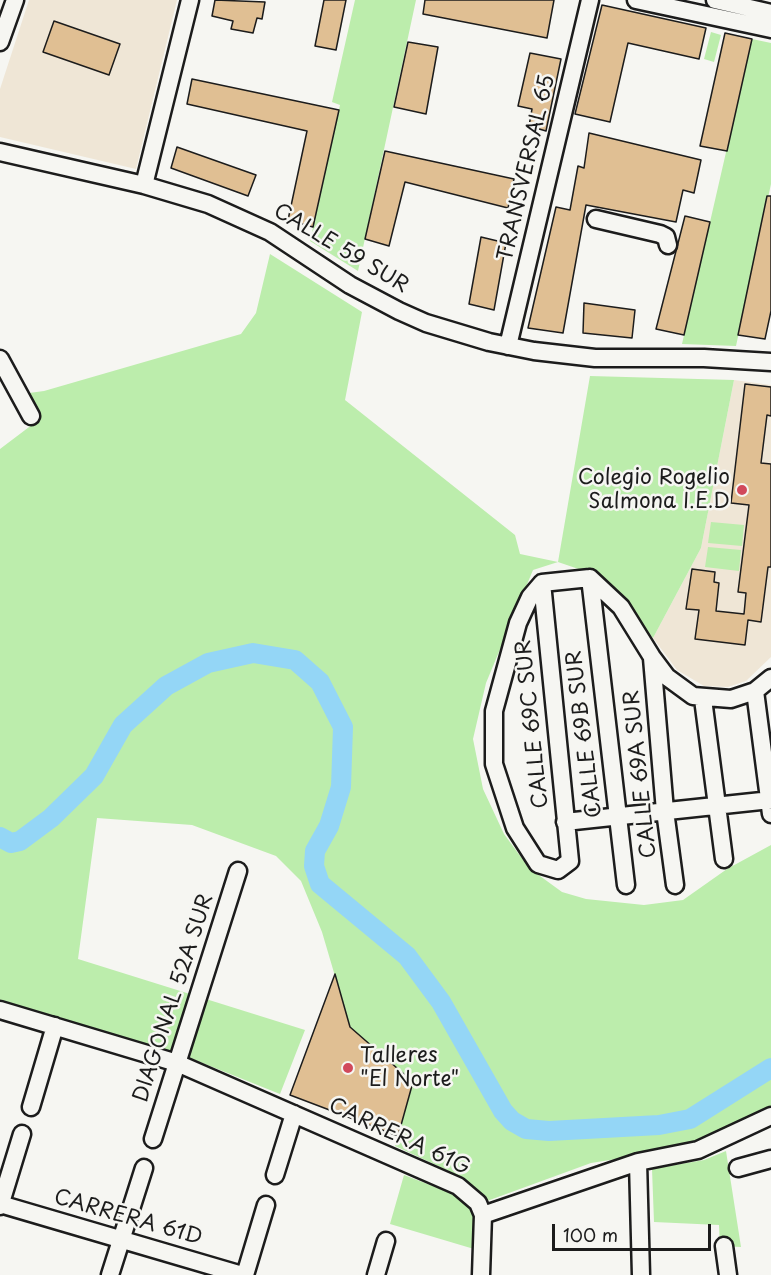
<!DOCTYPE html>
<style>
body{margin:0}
#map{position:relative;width:771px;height:1275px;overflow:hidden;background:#f6f6f2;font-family:"Playpen Sans",sans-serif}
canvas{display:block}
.scale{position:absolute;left:552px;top:1224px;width:159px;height:27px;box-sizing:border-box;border:3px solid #1c1c1c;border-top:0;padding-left:8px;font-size:18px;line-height:21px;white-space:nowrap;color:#1c1c1c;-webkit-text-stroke:4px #f6f6f2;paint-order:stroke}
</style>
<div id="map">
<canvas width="771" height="1275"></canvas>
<div class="scale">100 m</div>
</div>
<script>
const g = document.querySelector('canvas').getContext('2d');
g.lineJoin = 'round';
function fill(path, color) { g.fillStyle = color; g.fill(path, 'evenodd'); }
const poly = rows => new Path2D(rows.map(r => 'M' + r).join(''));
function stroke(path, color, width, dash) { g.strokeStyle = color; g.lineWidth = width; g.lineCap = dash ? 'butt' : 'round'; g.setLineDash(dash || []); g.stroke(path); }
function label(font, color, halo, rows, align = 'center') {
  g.font = font + ' "Playpen Sans",sans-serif'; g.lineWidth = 5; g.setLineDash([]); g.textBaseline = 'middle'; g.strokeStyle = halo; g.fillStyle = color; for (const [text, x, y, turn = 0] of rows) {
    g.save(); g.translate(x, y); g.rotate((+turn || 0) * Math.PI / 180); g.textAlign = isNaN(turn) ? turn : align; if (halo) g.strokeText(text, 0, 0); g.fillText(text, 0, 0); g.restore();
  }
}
fill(poly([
 [29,0,177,0,136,169,0,137,0,89],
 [734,380,771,385,771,657,746,681,728,687,704,686,677,670,653,638,701,548]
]), '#efe6d6');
fill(poly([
 [355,0,416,0,358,271,310,241,340,105,332,102],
 [711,32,721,35,714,62,704,59],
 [752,39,771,43,771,184,736,346,682,344],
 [270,254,362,312,345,400,515,535,520,554,558,562,590,376,734,380,701,548,653,638,599,576,558,562,533,570,486,683,473,739,483,789,504,834,529,868,562,892,586,899,644,905,683,900,727,869,771,845,771,1106,709,1139,667,1151,591,1163,487,1201,464,1178,395,1146,413,1082,350,1027,322,932,301,881,276,856,192,825,97,818,78,959,305,1030,280,1094,190,1058,0,1000,0,449,41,418,29,393,44,391,241,334,256,313],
 [711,522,744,525,742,546,708,543],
 [708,547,741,550,739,571,705,567],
 [726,1151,741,1247,720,1246,719,1225,654,1222,652,1169,704,1160],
 [404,1175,451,1193,468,1206,475,1219,474,1249,390,1224]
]), '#bcedac');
stroke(poly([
 [0,837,11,843,20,841,51,818,94,776,123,725,166,686,208,663,253,653,295,660,320,682,343,727,341,787,329,826,315,851,314,866,320,884,407,956,441,1002,503,1111,512,1121,526,1129,549,1131,659,1125,690,1119,771,1068]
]), '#94d6f6', 20);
const building = poly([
 [215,0,265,2,262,19,257,18,253,33,231,29,233,21,212,16,215,0],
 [324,0,346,0,336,50,315,46,324,0],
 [425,0,554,0,547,38,423,14,425,0],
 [602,5,706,28,699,59,628,43,610,122,575,114,602,5],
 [54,21,120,44,109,75,43,52,54,21],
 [725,33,752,39,727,151,700,146,725,33],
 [408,42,438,47,426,114,394,107,408,42],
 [530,53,561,59,546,131,529,126,532,109,518,106,530,53],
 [192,79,339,110,313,227,288,220,307,131,187,104,192,79],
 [589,133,701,160,694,193,683,190,676,222,586,205,563,333,528,328,556,207,570,210,578,166,584,168,589,133],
 [177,147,256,175,248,196,171,168,177,147],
 [385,151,514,179,508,208,405,182,389,246,365,239,385,151],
 [767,196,771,196,771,311,765,339,738,335,767,196],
 [685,216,710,222,684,335,656,329,685,216],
 [481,237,506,243,494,310,469,304,481,237],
 [584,303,635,310,632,338,583,333,584,303],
 [745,384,771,387,771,416,767,415,761,463,771,464,771,567,768,567,761,622,748,620,745,645,695,639,699,610,686,609,692,569,715,572,714,582,719,583,716,611,744,614,746,593,738,592,749,505,731,503,745,384],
 [335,974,350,1027,413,1082,398,1136,290,1095,335,974]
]);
fill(building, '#e0bf93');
stroke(building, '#1c1c1c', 1.5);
const minor = poly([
 [636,0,771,29],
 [715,0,771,13],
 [0,42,15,0],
 [0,152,144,185,208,204,270,232,350,285,399,311,426,323,489,342,534,351,595,358,704,358,771,362],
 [144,185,190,0],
 [596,219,660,234,666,237,668,245],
 [508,346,590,0],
 [0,359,31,416],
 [590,578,626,885],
 [590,578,621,607,652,657,667,677,693,696,731,699,755,691,771,678],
 [542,583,570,861,558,870,538,864,515,828,494,764,494,711,518,623,530,597,542,583,590,578],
 [652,658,665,811,675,885],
 [755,691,771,814],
 [703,699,724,859],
 [565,822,771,800],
 [0,1010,177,1063,458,1186,478,1203,483,1215,481,1275],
 [31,1107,55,1026],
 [153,1139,238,871],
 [638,1162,641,1275],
 [738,1168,771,1159],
 [275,1175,294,1114],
 [0,1204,242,1275],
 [0,1206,22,1134],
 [483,1215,638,1162,698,1150,771,1116],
 [724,1246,728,1275],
 [110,1275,144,1168],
 [245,1275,266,1205],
 [376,1275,386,1241]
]);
stroke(minor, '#1c1c1c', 21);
stroke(minor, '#f6f6f2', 16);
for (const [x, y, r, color] of [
 [742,490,6,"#d1495b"],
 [348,1068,6,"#d1495b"]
]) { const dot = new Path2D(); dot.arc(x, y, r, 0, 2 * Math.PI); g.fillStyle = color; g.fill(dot); stroke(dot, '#f6f6f2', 2); }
label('21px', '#1c1c1c', '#f6f6f2', [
 ["TRANSVERSAL 65",527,168,-77],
 ["CALLE 59 SUR",341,249,31],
 ["CALLE 69C SUR",533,724,-96],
 ["CALLE 69B SUR",585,734,-97],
 ["CALLE 69A SUR",641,774,-96],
 ["DIAGONAL 52A SUR",174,998,-72],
 ["CARRERA 61G",399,1137,25],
 ["CARRERA 61D",128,1218,16]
]);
label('21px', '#1c1c1c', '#f6f6f2', [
 ["Colegio Rogelio",730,478],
 ["Salmona I.E.D",730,502],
 ["Talleres",360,1056,"left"],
 ["\"El Norte\"",360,1080,"left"]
], 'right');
</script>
